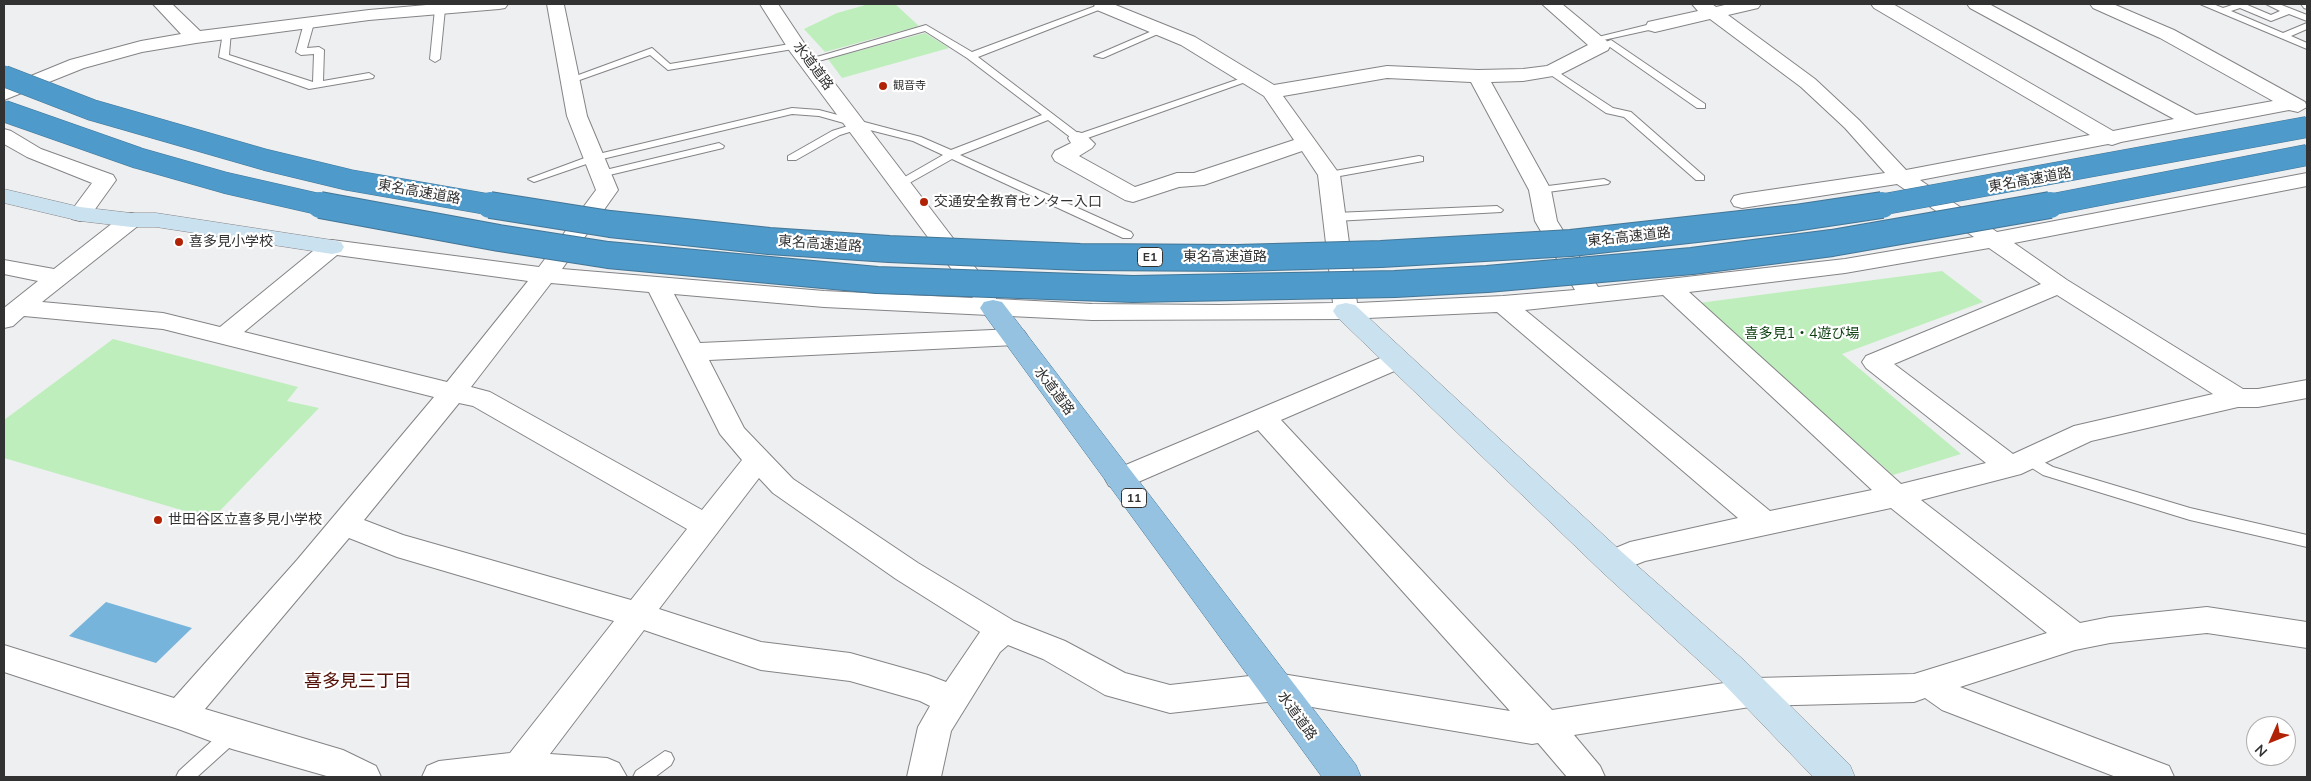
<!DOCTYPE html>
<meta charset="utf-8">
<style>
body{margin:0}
#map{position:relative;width:2311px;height:781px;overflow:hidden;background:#eeeff1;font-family:Mulish,sans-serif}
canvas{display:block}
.frame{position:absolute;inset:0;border:5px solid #323233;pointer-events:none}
.north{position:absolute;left:2246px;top:716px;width:50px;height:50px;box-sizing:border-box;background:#fff;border:1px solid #adadad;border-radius:50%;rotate:226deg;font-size:14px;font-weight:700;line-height:20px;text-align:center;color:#323233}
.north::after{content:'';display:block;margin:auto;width:18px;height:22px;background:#b12307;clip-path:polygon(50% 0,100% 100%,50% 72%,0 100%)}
</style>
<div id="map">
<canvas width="2311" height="781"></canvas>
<div class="frame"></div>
<div class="north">N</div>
</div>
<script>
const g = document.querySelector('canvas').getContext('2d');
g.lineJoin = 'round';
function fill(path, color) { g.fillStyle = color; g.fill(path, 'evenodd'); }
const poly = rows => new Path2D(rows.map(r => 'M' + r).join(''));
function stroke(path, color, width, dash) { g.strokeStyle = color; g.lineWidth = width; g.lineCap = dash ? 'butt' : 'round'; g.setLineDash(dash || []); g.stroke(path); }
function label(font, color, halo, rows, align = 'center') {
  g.font = font + ' Mulish,"Noto Sans JP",sans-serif'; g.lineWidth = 4.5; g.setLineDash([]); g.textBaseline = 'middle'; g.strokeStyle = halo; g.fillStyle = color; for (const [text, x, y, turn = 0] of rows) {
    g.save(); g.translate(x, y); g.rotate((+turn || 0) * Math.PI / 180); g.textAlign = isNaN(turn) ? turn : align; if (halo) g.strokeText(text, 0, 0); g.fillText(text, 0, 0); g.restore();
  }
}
fill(poly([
 [869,4,895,4,919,26,825,52,804,29,837,13],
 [925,33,949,48,842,78,828,59],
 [1942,271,1983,302,1842,354,1961,454,1893,475,1699,303],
 [113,339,298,387,287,401,319,408,212,519,4,458,4,420]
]), '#beeebb');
fill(poly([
 [106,602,192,628,156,663,69,636]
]), '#76b4db');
const lane = poly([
 [1101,4,1114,4,978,57,1079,134,1245,77,1253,77,1254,79,1082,140,1074,140,1048,120,960,155,1131,232,1133,235,1131,238,1123,238,952,159,904,186,896,186,896,182,943,155,913,141,862,128,840,135,796,160,788,160,788,156,832,131,851,125,819,116,792,114,598,160,534,182,528,179,590,156,792,108,819,110,921,137,951,150,1042,115,967,58,925,31,808,64,803,61,926,25,972,52,1101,4],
 [2200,4,2213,4,2223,8,2235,4,2245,4,2271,15,2280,11,2266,4,2279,4,2307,15,2307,21,2289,14,2271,21,2240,8,2231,11,2283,33,2307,23,2307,29,2291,36,2307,43,2307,49,2200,4],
 [2301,4,2307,4,2307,9,2304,8,2301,4],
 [440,6,445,9,440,59,435,62,430,59,435,9,440,6],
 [309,20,314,23,307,48,319,47,324,50,323,81,369,73,374,76,373,78,309,89,219,57,223,33,231,31,229,55,313,82,314,54,301,55,296,52,304,23,309,20],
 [1655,23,1660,26,1658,28,1599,41,1594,38,1655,23],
 [1159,28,1167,30,1103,58,1094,56,1159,28],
 [1611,40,1705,104,1705,108,1697,108,1610,47,1601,49,1596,46,1611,40],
 [796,43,799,44,799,48,668,70,650,55,574,82,570,83,565,80,652,48,670,64,796,43],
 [1552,68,1613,108,1631,112,1704,176,1704,180,1696,180,1624,117,1606,113,1548,73,1548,69,1552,68],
 [719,143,724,146,723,148,601,177,595,174,597,172,719,143],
 [1419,156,1423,157,1423,161,1329,178,1323,175,1329,172,1419,156],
 [1604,179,1610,182,1608,184,1540,193,1534,190,1540,187,1604,179],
 [1497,206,1503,210,1501,212,1335,221,1329,217,1335,213,1497,206],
 [2029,454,2053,467,2190,508,2307,535,2307,547,2190,520,2043,475,2024,463,2022,459,2024,455,2029,454],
 [232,726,238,728,241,734,238,740,197,777,176,777,179,771,226,728,232,726],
 [665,751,671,753,674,759,671,765,655,777,633,777,636,771,665,751]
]);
const street = poly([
 [153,4,172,4,200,31,369,10,438,4,508,4,505,8,499,9,369,20,196,43,142,52,84,68,4,100,4,87,70,60,141,41,181,34,153,4],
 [547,4,564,5,587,116,618,190,562,269,824,291,973,298,789,50,760,4,778,4,804,43,994,292,996,299,1092,304,1220,305,1333,303,1318,175,1302,151,1204,185,1179,187,1133,202,1125,200,1055,161,1052,156,1055,151,1071,143,1068,138,1071,134,1078,132,1085,134,1095,144,1092,148,1079,156,1135,187,1177,173,1194,173,1294,140,1264,96,1181,45,1097,10,1094,6,1096,4,1113,4,1195,37,1274,85,1387,66,1478,70,1523,69,1547,66,1588,45,1542,4,1562,4,1608,42,1610,46,1608,50,1559,75,1523,81,1491,82,1551,190,1557,221,1598,287,1845,259,1974,237,1897,184,1742,208,1734,206,1731,201,1734,196,1742,194,1885,173,1845,128,1801,87,1710,19,1655,32,1648,30,1646,26,1648,22,1698,11,1692,4,1712,4,1716,7,1729,4,1761,4,1758,8,1728,15,1815,79,1859,120,1906,170,2090,135,1874,8,1871,4,1893,4,2113,131,2174,119,1970,8,1967,4,1989,4,2196,115,2273,101,2160,38,2093,8,2090,4,2113,4,2174,30,2305,102,2307,107,2298,112,2289,110,2121,142,2112,145,2108,144,1920,180,1997,232,2307,173,2307,186,2014,243,2067,280,2243,389,2258,389,2307,380,2307,398,2258,407,2238,407,2091,441,2021,474,1921,500,2080,623,2110,617,2207,607,2307,622,2307,648,2207,633,2110,643,2075,650,1960,687,2169,766,2174,777,2116,777,1942,710,1925,698,1914,702,1756,706,1574,735,1600,766,1605,777,1567,777,1538,743,1532,744,1276,701,1170,713,1105,695,1043,659,1008,645,1000,652,951,731,941,777,907,777,918,727,930,706,920,701,850,681,761,670,644,630,550,754,607,758,619,763,627,777,422,777,427,766,439,761,510,753,614,621,397,557,349,538,205,709,343,750,376,766,381,777,330,777,232,749,178,729,4,672,4,645,174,698,297,560,434,397,163,329,24,316,13,326,4,328,4,308,38,281,4,274,4,260,54,269,123,215,131,213,139,215,142,220,139,225,42,302,163,313,220,327,324,242,332,240,539,267,596,190,567,116,547,4],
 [1387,78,1471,82,1529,190,1535,221,1575,290,1503,296,1357,303,1340,175,1283,96,1387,78],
 [1989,248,2041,284,1866,356,1862,362,1866,368,1986,463,1901,484,1689,292,1845,273,1989,248],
 [337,255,521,280,528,281,447,382,244,332,337,255],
 [551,283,649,292,720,434,742,460,702,510,490,392,471,387,551,283],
 [674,294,824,307,1092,320,1346,319,1497,312,1738,518,1630,542,1601,554,1597,562,1601,570,1612,574,1645,561,1891,508,2047,633,1914,674,1756,678,1552,710,1281,420,1406,366,1410,360,1406,354,1397,351,1109,472,1105,479,1109,486,1119,489,1129,486,1258,430,1510,711,1276,673,1170,685,1125,673,1065,641,1014,621,918,563,793,479,744,428,709,360,1015,345,1024,343,1028,337,1024,331,1015,329,700,343,674,294],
 [1663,295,1872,490,1770,511,1525,310,1663,295],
 [2057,295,2213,394,2074,426,2013,454,1894,364,2057,295],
 [459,403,473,406,687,529,631,600,403,535,364,520,459,403],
 [759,478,773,493,896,579,980,632,946,682,928,675,850,653,761,642,659,609,759,478],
 [4,129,11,131,41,149,113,175,116,180,88,219,80,221,72,219,69,214,92,183,27,157,4,144,4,129]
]);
const secondary = poly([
 [4,189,80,207,131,213,156,213,332,240,341,242,344,247,341,252,332,254,156,227,131,227,80,221,4,203,4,189],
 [1346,303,1355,305,1623,553,1745,661,1850,765,1855,777,1813,777,1721,681,1601,571,1337,317,1333,311,1337,305,1346,303]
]);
const primary = poly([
 [993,300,1002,302,1356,765,1361,777,1322,777,984,314,980,308,984,302,993,300]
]);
stroke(lane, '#848487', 2);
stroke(street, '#848487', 2);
stroke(secondary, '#848487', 1);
stroke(primary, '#447696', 1);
fill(lane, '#fff');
fill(street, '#fff');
fill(secondary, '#cae1ef');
fill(primary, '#94c2e0');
const highwayBridgeFar1 = poly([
 [4,76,92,110,266,160,349,180,498,206],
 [4,111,138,158,226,183,327,206],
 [1874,206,2307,127],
 [2043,206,2307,155]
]);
const highwayBridge = poly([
 [320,205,499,238,608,255,877,280,1133,289,1395,284,1487,279,1692,261,1832,243,2050,205],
 [490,205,610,224,769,241,889,249,1080,257,1237,258,1381,254,1571,243,1795,218,1882,205]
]);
stroke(highwayBridgeFar1, '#447696', 22, []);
stroke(highwayBridge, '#447696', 28, []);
stroke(highwayBridgeFar1, '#4d9acb', 21);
stroke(highwayBridge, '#4d9acb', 26);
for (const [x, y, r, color] of [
 [883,86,5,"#b12307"],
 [924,202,5,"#b12307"],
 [179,242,5,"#b12307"],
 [158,520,5,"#b12307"]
]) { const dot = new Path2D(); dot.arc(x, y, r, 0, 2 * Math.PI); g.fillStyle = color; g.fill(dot); stroke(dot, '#fff', 2); }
label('11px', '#323233', '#fff', [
 ["観音寺",893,86]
], 'left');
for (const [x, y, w] of [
 [1150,257,25],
 [1134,498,25]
]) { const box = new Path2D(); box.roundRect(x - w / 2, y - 9.5, w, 19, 4); g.fillStyle = '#fff'; g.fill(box); stroke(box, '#323233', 1); }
label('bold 12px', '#323233', null, [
 ["E1",1150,257],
 ["11",1134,498]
]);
label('14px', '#323233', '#fff', [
 ["水道道路",813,66,53],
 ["東名高速道路",2030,180,-10],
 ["東名高速道路",419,192,10],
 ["東名高速道路",1629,237,-6],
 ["東名高速道路",820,244,4],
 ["東名高速道路",1225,257],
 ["水道道路",1054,391,53],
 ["水道道路",1297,716,54]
]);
label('14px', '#323233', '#fff', [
 ["交通安全教育センター入口",934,202],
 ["喜多見小学校",189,242],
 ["世田谷区立喜多見小学校",168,520]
], 'left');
label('14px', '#0c3f0f', '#fff', [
 ["喜多見1・4遊び場",1802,334]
]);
label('18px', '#531005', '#fff', [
 ["喜多見三丁目",358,682]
]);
</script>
